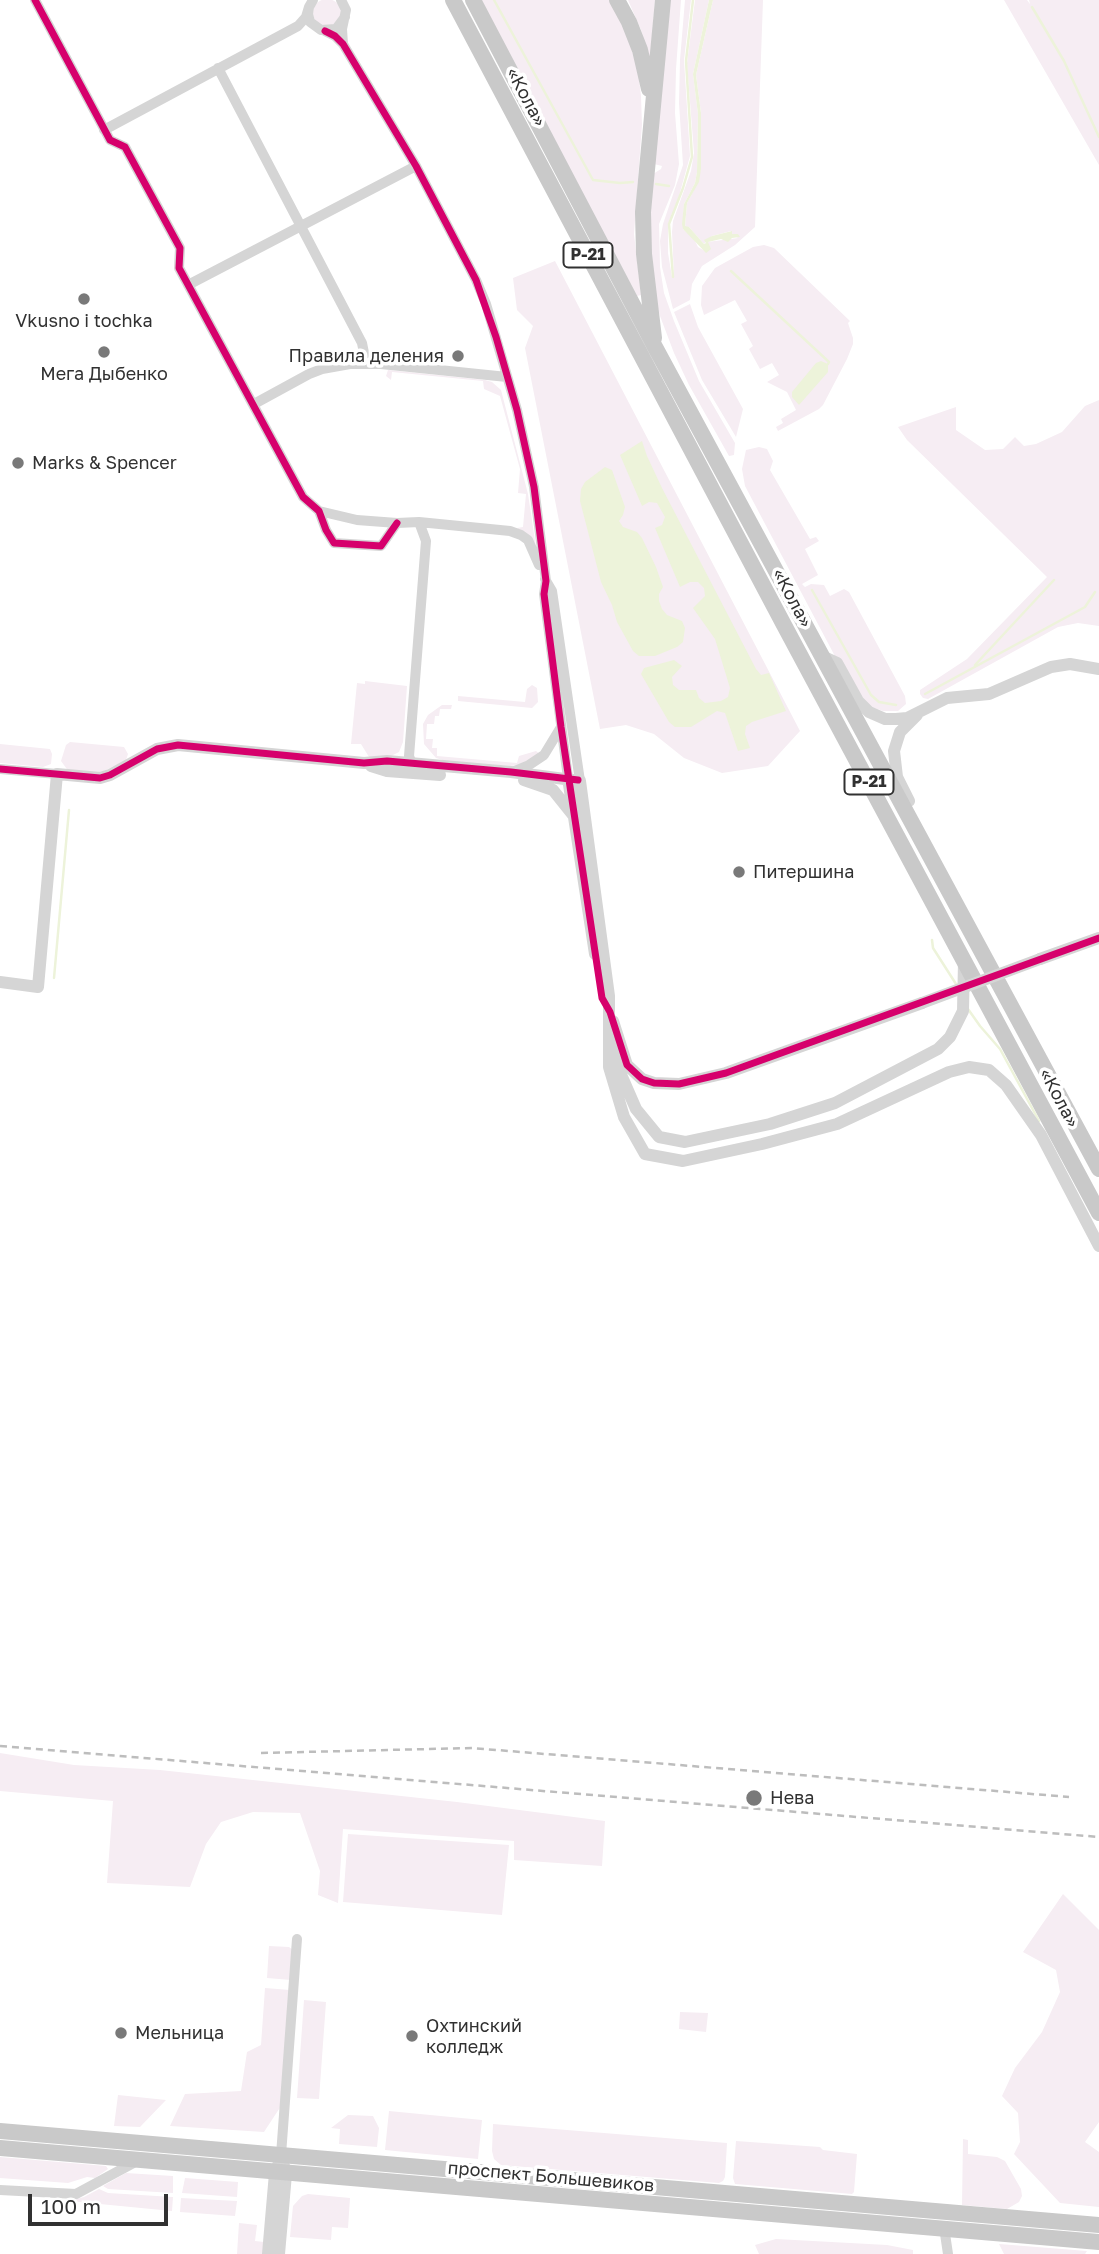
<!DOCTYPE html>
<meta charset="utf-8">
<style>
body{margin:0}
#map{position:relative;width:1099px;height:2254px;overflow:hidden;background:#fff;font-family:"Golos Text",sans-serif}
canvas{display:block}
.scale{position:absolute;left:28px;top:2194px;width:140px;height:32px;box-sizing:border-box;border:4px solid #313131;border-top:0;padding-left:9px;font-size:21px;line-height:24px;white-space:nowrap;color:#313131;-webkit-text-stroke:5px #fff;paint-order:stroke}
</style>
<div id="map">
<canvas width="1099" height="2254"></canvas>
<div class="scale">100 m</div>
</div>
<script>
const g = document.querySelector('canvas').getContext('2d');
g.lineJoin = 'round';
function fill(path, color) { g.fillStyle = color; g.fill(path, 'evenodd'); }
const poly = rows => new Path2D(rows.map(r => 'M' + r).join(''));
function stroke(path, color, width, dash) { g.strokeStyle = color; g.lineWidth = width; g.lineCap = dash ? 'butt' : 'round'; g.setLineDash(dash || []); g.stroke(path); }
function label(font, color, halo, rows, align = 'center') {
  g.font = font + ' "Golos Text",sans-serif'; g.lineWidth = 7; g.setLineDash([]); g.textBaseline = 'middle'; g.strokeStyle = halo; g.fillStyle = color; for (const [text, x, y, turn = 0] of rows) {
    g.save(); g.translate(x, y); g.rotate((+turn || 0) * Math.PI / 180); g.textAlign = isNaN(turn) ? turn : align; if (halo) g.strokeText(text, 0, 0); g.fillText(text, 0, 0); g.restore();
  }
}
fill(poly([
 '313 13a14 14 0 1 1 28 0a14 14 0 1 1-28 0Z',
 [479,0,610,0,624,25,638,70,641,96,642,125,634,234,641,295,637,296],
 [628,0,655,0,650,58,649,58,641,30],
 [666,0,681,0,676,69,675,113,679,164,675,185,659,224,660,267,664,293,674,321,699,381,735,443,734,455,729,456,689,385,674,353,660,316,652,284,649,242,653,174,661,169,662,166,654,164],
 [685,0,691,0,684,60,690,156,679,196,668,224,668,253,672,277,674,275,672,232,673,221,691,171,694,153,687,63,695,0,709,0,693,74,698,114,697,172,695,183,684,204,683,229,693,237,698,247,707,252,707,242,738,238,731,234,731,231,712,236,704,244,689,227,685,227,687,203,693,192,701,169,701,113,696,75,713,0,763,0,755,227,735,245,702,266,692,284,690,300,673,309,662,267,660,241,663,224,683,165,679,103,680,60],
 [1004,0,1027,0,1030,4,1029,0,1099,0,1099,165],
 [764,245,774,248,850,321,848,323,853,338,853,344,847,359,823,405,819,409,778,431,776,427,783,423,781,419,796,410,787,392,767,382,779,375,772,363,760,369,749,349,753,346,741,324,747,321,735,300,704,315,701,305,702,286,715,268,753,247],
 [555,261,800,731,768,766,722,773,684,758,654,734,626,725,600,729,525,348,533,326,517,310,513,278],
 [690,304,698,327,743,409,736,437,702,380,674,312],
 [388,370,485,380,492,382,501,390,528,494,536,547,517,528,523,527,526,494,518,493,520,469,500,396,484,389,483,381,392,372,391,380,386,376],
 [1099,400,1099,626,1078,623,1058,627,928,699,923,698,920,694,920,690,967,659,1047,577,907,440,898,427,956,407,956,430,985,450,1003,449,1015,437,1024,446,1036,444,1062,432,1085,406],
 [759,447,767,449,773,461,770,470,810,539,816,537,819,541,805,549,818,575,802,584,805,587,811,584,824,585,830,596,844,589,849,592,905,696,906,704,898,711,883,711,871,707,847,679,745,486,742,469,746,450],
 [365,681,407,686,403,742,399,752,389,757,369,757,361,744,351,744,357,683,365,684],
 [532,685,537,688,538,702,532,708,458,701,458,696,525,702,527,689],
 [442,705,452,705,451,709,440,709,439,716,435,716,434,724,427,724,426,739,433,739,432,748,437,748,437,756,517,763,519,756,536,751,540,754,519,765,510,766,446,761,436,758,424,744,423,724,428,715],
 [70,742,124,747,128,754,126,760,104,771,94,773,69,772,61,761,66,745],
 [0,744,50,749,52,754,51,764,43,767,0,763],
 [0,1753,74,1765,160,1770,457,1802,605,1821,602,1866,514,1860,514,1841,343,1829,338,1903,318,1895,320,1871,300,1813,253,1812,221,1822,206,1844,190,1887,107,1883,113,1801,0,1791],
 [348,1834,509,1845,502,1915,343,1902],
 [1063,1894,1099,1930,1099,2122,1085,2142,1099,2152,1099,2207,1060,2203,1014,2154,1020,2142,1018,2113,1002,2096,1015,2068,1042,2032,1060,1992,1056,1970,1023,1952],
 [269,1946,289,1947,293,1950,291,1980,267,1978],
 [265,1988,290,1990,281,2106,264,2132,170,2126,185,2094,241,2091,247,2052,261,2045],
 [304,2000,326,2002,319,2099,297,2098],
 [680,2012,708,2013,706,2032,679,2029],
 [118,2095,166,2100,140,2127,114,2126],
 [389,2111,482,2120,478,2159,385,2150],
 [348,2115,373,2116,379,2128,377,2147,339,2144,340,2129,331,2128],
 [493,2124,727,2143,725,2177,723,2181,719,2183,501,2165,494,2159,492,2151],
 [963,2139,968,2140,968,2154,997,2157,1005,2161,1021,2189,1022,2196,1019,2202,1007,2209,962,2205],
 [736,2141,820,2147,823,2150,857,2154,854,2192,852,2194,735,2184,733,2178],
 [0,2157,106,2166,108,2169,95,2178,87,2177,68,2183,0,2178],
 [126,2173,173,2176,173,2193,108,2189,103,2186],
 [185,2178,238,2182,237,2197,182,2193],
 [99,2189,108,2193,173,2197,172,2211,69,2201,84,2197],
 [308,2194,350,2198,348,2228,332,2227,331,2240,290,2237,293,2206,302,2196],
 [181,2198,237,2201,235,2216,180,2212],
 [239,2223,257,2225,255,2241,264,2242,263,2254,237,2254],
 [776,2239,887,2245,913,2250,913,2254,759,2254,755,2245],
 [999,2244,1087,2251,1085,2254,1004,2254]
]), '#f6edf3');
fill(poly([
 [709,0,713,0,696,75,701,113,701,169,699,182,687,203,685,226,689,227,704,244,706,243,704,240,712,236,732,231,732,234,738,234,740,237,732,238,728,242,721,239,708,242,711,249,706,253,683,229,682,224,684,204,695,183,697,172,698,114,693,74],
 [821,361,828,364,828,372,799,405,792,397,792,392,816,363],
 [642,441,647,456,662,488,756,669,761,675,769,673,786,711,752,722,746,726,745,734,750,748,738,751,725,713,717,711,691,727,675,727,669,722,641,674,644,668,674,660,682,666,672,677,673,685,679,690,696,690,699,698,705,703,721,701,728,697,730,688,715,639,693,608,705,596,704,588,698,582,690,582,680,587,655,528,662,525,665,517,657,503,649,502,642,506,620,455],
 [605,467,612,470,625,507,623,515,619,521,623,527,637,532,642,538,656,567,663,587,659,594,659,601,662,609,667,615,682,621,685,628,683,642,677,647,655,656,639,656,633,651,617,622,612,605,601,582,580,501,581,489,585,482]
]), '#edf3da');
stroke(poly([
 [494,0,593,180,620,183,633,182],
 [1032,7,1064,61,1099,137],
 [656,184,669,186],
 [731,271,829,362,828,364],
 [673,277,669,224,683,188,692,157,686,61,693,0],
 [812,590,871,695,879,702,896,705],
 [975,665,1054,580],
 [925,694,1085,607,1095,592],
 [932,940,933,948,956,984],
 [54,978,69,810],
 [968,1009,980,1026,1000,1049,1039,1121]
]), '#edf3da', 2.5);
stroke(poly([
 [35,0,110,140,125,147,180,248,179,268,303,497,319,511,326,530,334,543,381,546,397,523],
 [313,0,309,7,308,14,310,22,321,30,336,29,345,17],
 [341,0,346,10,342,29,343,44],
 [325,31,335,36,343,44,416,166,476,280,486,304,517,410,534,487,546,581,544,594,568,778],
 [218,68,362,343,366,363],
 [104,130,298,26,306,17,309,7],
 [188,285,416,166],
 [254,404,309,374,322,369,350,364,381,364,507,377],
 [319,511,357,520,397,523,419,522,510,531,521,535,528,540,539,565],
 [545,579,552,591,580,781],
 [413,767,409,756,426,541,419,522],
 [0,769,57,774],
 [512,772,529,765,544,755,561,727],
 [281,2155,297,1939],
 [0,2190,76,2194,137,2161],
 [944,2227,948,2254]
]), '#d5d5d5', 10);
stroke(poly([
 [824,657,837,663,858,701,869,712,885,719,896,719,907,718,947,698,989,694,1051,667,1070,664,1099,669],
 [371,766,387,771,440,775],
 [568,778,595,954],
 [524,780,553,790,573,815],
 [909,801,897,777,894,751,900,732,917,715],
 [1040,959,1099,938],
 [0,982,38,987,57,774,100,778,110,775,157,749,178,745,364,763,387,761,511,772,580,781,609,996,609,1067,624,1117,645,1154,683,1161,762,1144,837,1124,949,1072,969,1067,989,1070,1006,1085,1041,1135,1099,1246],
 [613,1021,627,1065,642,1079,654,1083,679,1084,726,1073,922,1003],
 [616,1050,619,1070,636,1109,659,1137,685,1142,770,1124,835,1103,938,1049,950,1037,963,1011,964,961],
 [268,2254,275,2173,278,2165],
 [279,2254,286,2174,284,2166]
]), '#d5d5d5', 12);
stroke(poly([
 [453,0,784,625,1099,1213],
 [473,0,655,347,1099,1169],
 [617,0,629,22,640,50,649,89],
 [654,338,644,254,643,212,663,0],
 [0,2131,1099,2225],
 [0,2148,1099,2242]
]), '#c9c9c9', 16);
stroke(poly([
 [0,1746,1099,1837],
 [261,1753,472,1748,1069,1797]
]), '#bdbdbd', 2.5, [7, 5]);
stroke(poly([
 [922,1003,1040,959]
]), '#d5d5d5', 12);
stroke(poly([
 [35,0,110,140,125,147,180,248,179,268,303,497,319,511,326,530,334,543,381,546,397,523],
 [325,31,335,36,343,44,416,166,476,280,496,337,517,410,534,487,546,581,544,594,561,727,602,998,610,1012,627,1065,642,1079,654,1083,679,1084,726,1073,1099,938],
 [0,769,100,778,110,775,157,749,178,745,364,763,387,761,511,772,578,780]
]), '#d6006c', 7);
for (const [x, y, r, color] of [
 [84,299,7,"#797979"],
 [104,352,7,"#797979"],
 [458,356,7,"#797979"],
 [18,463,7,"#797979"],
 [739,872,7,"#797979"],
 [754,1798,9,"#797979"],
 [121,2033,7,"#797979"],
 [412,2036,7,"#797979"]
]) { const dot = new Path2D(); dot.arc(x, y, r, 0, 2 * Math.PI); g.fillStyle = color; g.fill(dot); stroke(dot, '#fff', 2.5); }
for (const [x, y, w] of [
 [588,255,49],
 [869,782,49]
]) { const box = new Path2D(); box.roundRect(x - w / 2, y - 12.5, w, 25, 5); g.fillStyle = '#fff'; g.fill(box); stroke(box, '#313131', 2); }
label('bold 16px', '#313131', null, [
 ["Р-21",588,255],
 ["Р-21",869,782]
]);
label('18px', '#313131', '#fff', [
 ["«Кола»",526,97,62],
 ["«Кола»",792,598,62],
 ["«Кола»",1059,1098,62],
 ["проспект Большевиков",551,2177,5]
]);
label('18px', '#313131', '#fff', [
 ["Vkusno i tochka",84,321,"center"],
 ["Правила деления",444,356,"right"],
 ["Мега Дыбенко",104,374,"center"],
 ["Marks & Spencer",32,463],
 ["Питершина",753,872],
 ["Нева",770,1798],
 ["Охтинский",426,2026],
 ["колледж",426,2047],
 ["Мельница",135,2033]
], 'left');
</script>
